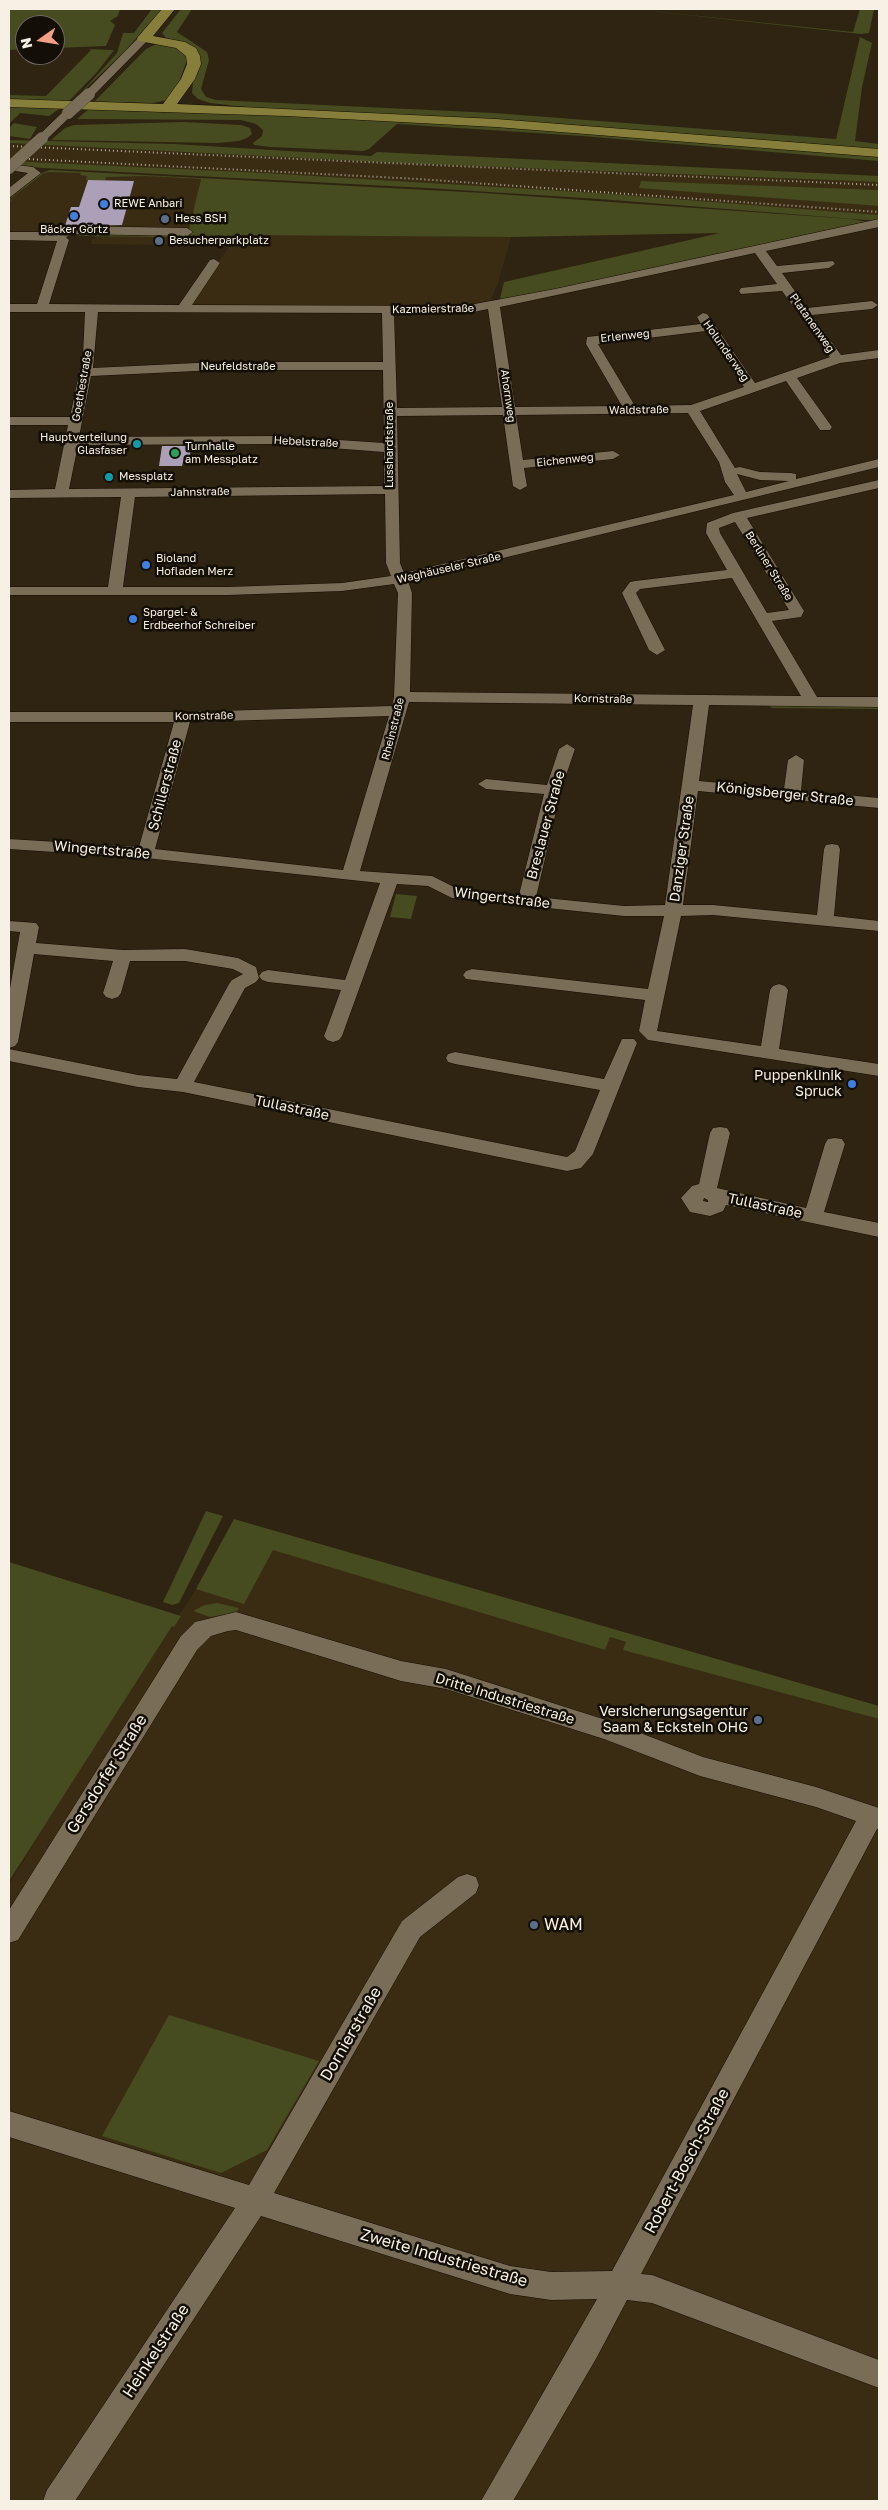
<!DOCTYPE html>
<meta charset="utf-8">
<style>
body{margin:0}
#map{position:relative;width:888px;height:2510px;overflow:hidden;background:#2e2411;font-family:"Golos Text",sans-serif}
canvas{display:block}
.frame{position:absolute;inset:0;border:10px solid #f7f0e4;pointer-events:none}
.north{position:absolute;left:15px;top:15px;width:50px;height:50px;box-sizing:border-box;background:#130e06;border:1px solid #6e685f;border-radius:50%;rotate:257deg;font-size:14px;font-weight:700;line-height:20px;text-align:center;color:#f7f0e4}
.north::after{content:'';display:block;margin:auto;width:18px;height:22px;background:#f39f85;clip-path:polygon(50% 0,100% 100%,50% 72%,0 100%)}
</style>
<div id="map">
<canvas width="888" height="2510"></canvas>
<div class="frame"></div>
<div class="north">N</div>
</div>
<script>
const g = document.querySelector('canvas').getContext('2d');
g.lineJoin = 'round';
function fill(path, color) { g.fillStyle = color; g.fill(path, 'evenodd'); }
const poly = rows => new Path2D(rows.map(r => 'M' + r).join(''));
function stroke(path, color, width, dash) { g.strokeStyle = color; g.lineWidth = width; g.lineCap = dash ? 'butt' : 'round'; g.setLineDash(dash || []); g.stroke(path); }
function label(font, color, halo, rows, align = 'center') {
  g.font = font + ' "Golos Text",sans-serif'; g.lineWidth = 5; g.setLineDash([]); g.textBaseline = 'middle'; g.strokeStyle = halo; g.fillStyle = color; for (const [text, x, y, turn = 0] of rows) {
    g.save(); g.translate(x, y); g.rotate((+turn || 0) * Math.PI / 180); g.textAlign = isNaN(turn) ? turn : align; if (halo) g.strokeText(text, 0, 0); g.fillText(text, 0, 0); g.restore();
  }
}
fill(poly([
 [9,143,399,163,879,182,879,190,641,181,639,187,879,206,879,215,418,182,9,161],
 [50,170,201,179,189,234,511,237,498,283,489,304,465,308,191,306,229,246,91,244,92,239,96,238,93,236,94,233,16,233,9,230,9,199,43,172],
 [225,1535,605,1650,610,1637,626,1642,624,1650,879,1719,879,2501,9,2501,9,1884,38,1838,9,1881,9,1575,172,1626,196,1589]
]), '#3a2c13');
fill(poly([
 [9,9,120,9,118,16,110,21,115,25,106,46,55,48,55,25,25,25,25,49,9,50],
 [152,9,162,9,124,52,80,94,117,53,123,33,134,33],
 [181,9,192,9,177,32,207,52,209,60,201,89,206,97,216,100,494,113,836,139,860,37,872,43,862,87,855,141,879,144,879,151,747,139,254,108,210,103,198,99,192,93,193,82,199,64,175,41,166,38,162,33],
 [632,9,853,32,860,9,874,9,869,33,861,34],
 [156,44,177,48,186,55,187,60,179,82,167,100,153,103,94,102,146,49],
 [88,49,114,50,98,71,69,101,9,100,9,95,46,96,91,50],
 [9,106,62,107,49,116,20,113,9,124],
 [90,108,308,115,520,128,799,148,879,155,879,161,582,136,397,124,369,149,363,151,270,147,254,145,253,143,262,136,263,130,256,124,241,120,77,119],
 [184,122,241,125,250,128,252,134,247,138,239,141,218,143,51,140,65,128,74,125],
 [14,123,25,125,37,127,30,139,9,136,9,128],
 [9,140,174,144,371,156,377,152,879,176,879,182,399,163,9,143],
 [9,161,263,173,597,193,879,215,879,221,599,199,427,188,43,168,9,165],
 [50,170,484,193,851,219,869,222,870,224,657,267,499,303,504,282,720,233,511,237,236,235,234,238,82,236,72,234,188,234,201,179,145,176,106,177,105,181,86,180,87,176,80,175,81,173,50,172,44,173,10,199,12,201,9,200,9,199,40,174],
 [641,181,879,190,879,206,639,188],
 [765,703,789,706,879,707,879,709,772,708],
 [396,894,417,896,411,919,390,917],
 [206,1511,223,1516,179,1603,172,1605,163,1602],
 [234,1519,879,1706,879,1719,623,1650,626,1642,610,1637,605,1650,273,1550,244,1604,196,1589],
 [9,1562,181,1616,174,1627,172,1626,9,1881],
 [217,1603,239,1608,236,1613,210,1617,193,1611,205,1605],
 [169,2015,319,2061,267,2150,221,2173,102,2136]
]), '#464b20');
fill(poly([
 [88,180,134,181,122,225,65,226,71,207,79,207],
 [162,446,191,446,189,462,183,462,182,466,159,466]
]), '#aba0b7');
const minor = poly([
 [144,35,148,36,148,40,93,96,85,96,85,92,140,36,144,35],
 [68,110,74,113,72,115,46,140,38,140,38,136,64,111,68,110],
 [9,164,33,167,41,173,9,198,9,188,28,173,9,170,9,164],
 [879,219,879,227,766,251,777,266,833,261,835,264,829,268,782,273,807,308,872,301,878,305,872,309,812,315,841,355,879,350,879,358,840,363,797,378,832,427,830,430,820,430,786,381,700,411,735,468,740,467,760,472,791,473,796,474,796,479,879,459,879,467,408,581,412,593,410,692,801,696,732,578,640,589,636,593,665,650,657,655,649,650,622,593,630,582,635,581,727,570,706,533,707,523,733,513,879,480,879,488,747,518,804,611,801,617,772,621,817,697,879,697,879,707,709,705,699,781,784,789,788,760,796,755,804,760,801,791,879,798,879,808,698,791,683,905,713,905,817,915,824,849,826,845,832,844,838,845,840,849,834,916,879,921,879,931,713,915,681,916,657,1031,761,1046,770,990,773,986,779,984,785,986,788,990,779,1049,879,1064,879,1076,648,1040,639,1031,645,1000,466,979,463,975,466,971,472,969,648,989,664,916,624,916,452,898,428,886,397,884,342,1036,339,1040,333,1042,327,1040,324,1036,341,990,268,982,262,980,259,976,262,972,268,970,345,980,380,883,146,858,9,849,9,839,139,847,174,722,9,722,9,712,183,712,392,706,394,697,398,593,394,584,342,591,228,595,9,595,9,587,108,587,121,497,9,498,9,490,55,489,68,425,9,425,9,417,70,417,83,355,85,312,9,312,9,304,37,304,57,241,9,240,9,232,55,232,72,226,187,228,193,232,187,236,74,234,66,237,69,240,49,304,179,305,210,260,214,259,220,263,192,305,464,306,555,289,879,219],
 [755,253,777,284,741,288,739,291,741,294,782,291,830,357,755,383,707,314,703,313,697,317,701,324,587,337,586,344,622,406,515,407,500,307,755,253],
 [488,309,502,407,397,408,394,313,464,314,488,309],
 [98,312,382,313,383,362,217,362,93,368,98,312],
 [706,331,744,387,691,405,635,406,598,344,706,331],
 [217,370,383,370,384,443,279,436,79,437,91,376,217,370],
 [688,413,719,462,725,482,734,495,404,573,400,563,397,416,503,415,513,486,520,490,527,486,524,468,613,459,620,455,613,451,523,460,516,415,688,413],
 [279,444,384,452,384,486,69,489,78,445,279,444],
 [737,474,760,480,789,481,746,492,737,474],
 [385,494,386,563,391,576,342,583,228,587,123,587,135,497,385,494],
 [735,522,789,610,767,613,720,533,719,528,735,522],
 [409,702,693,705,665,905,624,906,536,897,561,790,575,749,567,744,559,749,547,785,486,779,478,784,486,789,544,794,519,895,456,888,432,876,360,871,409,702],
 [389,716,343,870,155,849,190,722,389,716],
 [9,921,36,923,39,927,36,943,123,950,185,949,238,958,256,967,259,978,256,982,245,988,194,1082,567,1157,575,1151,600,1090,455,1064,448,1062,446,1058,448,1054,455,1052,604,1079,622,1039,634,1039,637,1043,593,1154,581,1168,567,1171,183,1092,138,1087,9,1061,9,1049,138,1075,177,1079,229,984,232,980,243,974,233,969,185,961,130,961,121,993,118,997,112,999,106,997,103,993,113,961,34,954,18,1042,15,1046,9,1048,9,994,20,932,9,931,9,921],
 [720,1127,727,1128,730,1133,717,1188,806,1208,825,1144,828,1139,835,1138,842,1139,845,1144,824,1212,879,1223,879,1237,726,1205,723,1211,710,1216,690,1212,681,1198,692,1186,699,1184,710,1133,713,1128,720,1127],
 [704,1198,708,1200,708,1202,703,1201,704,1198],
 [236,1612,401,1661,446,1669,609,1721,703,1757,816,1787,879,1808,879,1829,877,1829,641,2274,652,2275,879,2360,879,2388,652,2303,627,2300,597,2357,513,2501,481,2501,597,2299,551,2300,510,2294,261,2216,75,2501,43,2501,47,2490,235,2208,9,2137,9,2111,249,2185,402,1921,458,1877,467,1874,476,1877,479,1885,476,1893,420,1937,274,2193,510,2266,551,2272,612,2271,856,1821,816,1807,700,1776,604,1739,446,1689,401,1681,236,1630,228,1631,211,1636,197,1650,18,1940,9,1943,9,1910,181,1636,195,1622,236,1612]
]);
const major = poly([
 [162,9,175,9,153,36,185,42,196,48,200,56,201,64,195,79,177,104,496,119,879,149,879,157,496,127,286,116,9,107,9,99,163,104,181,79,187,64,186,56,176,48,139,41,137,38,162,9]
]);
stroke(minor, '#160d00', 1);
stroke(major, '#160d00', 1);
fill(minor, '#796d58');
fill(major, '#877e3b');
stroke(poly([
 [9,146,879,185],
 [9,158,419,179,879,212]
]), '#afa798', 2, [1, 3]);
const minorBridge = poly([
 [68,113,89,94],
 [9,168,42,138]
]);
stroke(minorBridge, '#160d00', 12, []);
stroke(minorBridge, '#796d58', 12);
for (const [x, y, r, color] of [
 [104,204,5,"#3f7fe0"],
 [74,216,5,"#3f7fe0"],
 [165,219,5,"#5c6f8a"],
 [159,241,5,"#5c6f8a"],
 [137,444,5,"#0f9aa8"],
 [175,453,5,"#2e9e5b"],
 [109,477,5,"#0f9aa8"],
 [146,565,5,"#3f7fe0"],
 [133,619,5,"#3f7fe0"],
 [852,1084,5,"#3f7fe0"],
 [758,1720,5,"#5c6f8a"],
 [534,1925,5,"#5c6f8a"]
]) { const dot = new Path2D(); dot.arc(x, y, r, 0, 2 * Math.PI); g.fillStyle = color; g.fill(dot); stroke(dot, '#130e06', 2); }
label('11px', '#f7f0e4', '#130e06', [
 ["REWE Anbari",114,204],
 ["Hess BSH",175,219],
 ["Bäcker Görtz",74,230,"center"],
 ["Besucherparkplatz",169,241],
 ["Hauptverteilung",127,438,"right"],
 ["Glasfaser",127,451,"right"],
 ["Turnhalle",185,447],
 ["am Messplatz",185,460],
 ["Messplatz",119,477],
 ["Bioland",156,559],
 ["Hofladen Merz",156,572],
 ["Spargel- &",143,613],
 ["Erdbeerhof Schreiber",143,626]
], 'left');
label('11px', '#f7f0e4', '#130e06', [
 ["Kazmaierstraße",433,309,-1],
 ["Platanenweg",812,323,55],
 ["Erlenweg",625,336,-6],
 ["Holunderweg",726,351,55],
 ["Neufeldstraße",238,367],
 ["Goethestraße",82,386,-80],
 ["Ahornweg",508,396,82],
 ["Waldstraße",639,410,-1],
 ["Hebelstraße",306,442,3],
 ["Lusshardtstraße",390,445,-90],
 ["Eichenweg",565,460,-6],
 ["Jahnstraße",200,492,-1],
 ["Berliner Straße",769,566,58],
 ["Waghäuseler Straße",449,568,-13],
 ["Kornstraße",603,699,1],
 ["Kornstraße",204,716,-1],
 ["Rheinstraße",393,729,-76]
]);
label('14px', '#f7f0e4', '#130e06', [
 ["Schillerstraße",165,785,-75],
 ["Königsberger Straße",785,794,6],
 ["Breslauer Straße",546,825,-75],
 ["Danziger Straße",682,849,-82],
 ["Wingertstraße",102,850,5],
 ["Wingertstraße",502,898,7],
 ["Tullastraße",292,1108,12],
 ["Tullastraße",765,1206,12],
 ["Dritte Industriestraße",505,1699,17]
]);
label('14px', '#f7f0e4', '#130e06', [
 ["Puppenklinik",842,1076],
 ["Spruck",842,1092],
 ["Versicherungsagentur",748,1712],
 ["Saam & Eckstein OHG",748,1728]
], 'right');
label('16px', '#f7f0e4', '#130e06', [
 ["Gersdorfer Straße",107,1774,-58],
 ["Dornierstraße",351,2034,-60],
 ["Robert-Bosch-Straße",687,2161,-62],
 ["Zweite Industriestraße",444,2258,16],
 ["Heinkelstraße",156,2351,-57]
]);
label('16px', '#f7f0e4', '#130e06', [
 ["WAM",544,1925]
], 'left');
</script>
